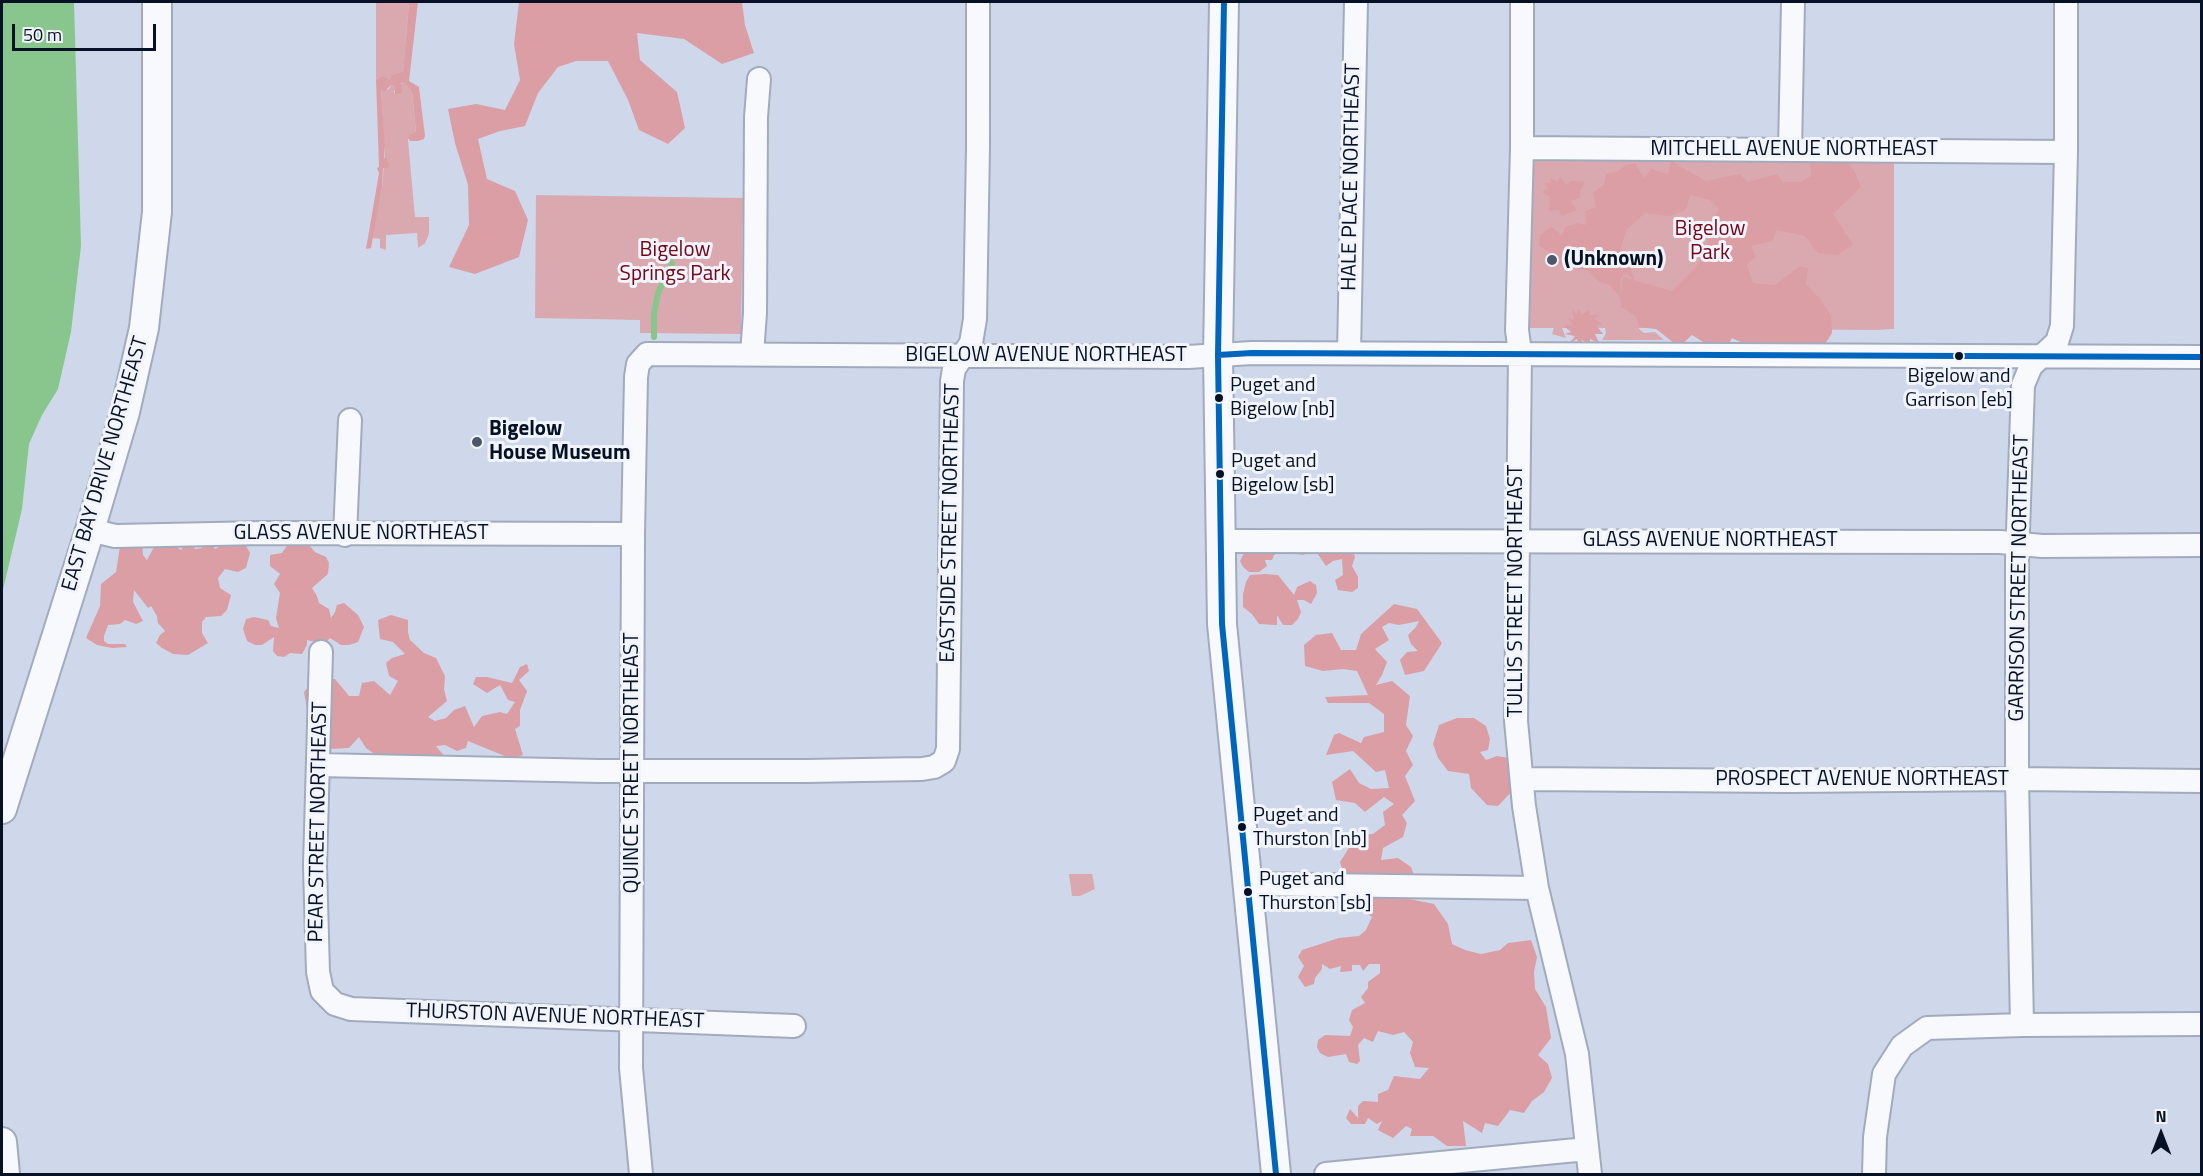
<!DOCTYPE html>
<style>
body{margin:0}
#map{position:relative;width:2203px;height:1176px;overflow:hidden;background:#ced8ea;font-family:"Titillium Web",sans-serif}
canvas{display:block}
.frame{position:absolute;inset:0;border:3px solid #071125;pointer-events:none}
.north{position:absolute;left:2131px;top:1104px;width:60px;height:60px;-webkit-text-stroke:4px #f1f4fa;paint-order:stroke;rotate:0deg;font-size:16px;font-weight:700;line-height:24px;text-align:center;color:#071125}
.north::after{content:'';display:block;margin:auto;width:21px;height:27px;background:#071125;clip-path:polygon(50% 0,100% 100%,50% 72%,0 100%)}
.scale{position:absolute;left:12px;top:24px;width:144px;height:27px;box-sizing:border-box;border:3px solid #071125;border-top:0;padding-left:8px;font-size:18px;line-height:21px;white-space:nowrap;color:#071125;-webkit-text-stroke:4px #f1f4fa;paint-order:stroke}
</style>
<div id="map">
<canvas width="2203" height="1176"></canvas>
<div class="frame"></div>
<div class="north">N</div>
<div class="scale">50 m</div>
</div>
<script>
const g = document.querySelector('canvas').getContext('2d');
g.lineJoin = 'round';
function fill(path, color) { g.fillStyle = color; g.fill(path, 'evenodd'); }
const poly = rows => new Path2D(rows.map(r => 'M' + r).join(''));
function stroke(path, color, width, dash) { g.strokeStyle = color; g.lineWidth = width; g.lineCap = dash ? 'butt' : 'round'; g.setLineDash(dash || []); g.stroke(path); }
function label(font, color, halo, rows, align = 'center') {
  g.font = font + ' "Titillium Web",sans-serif'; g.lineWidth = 6; g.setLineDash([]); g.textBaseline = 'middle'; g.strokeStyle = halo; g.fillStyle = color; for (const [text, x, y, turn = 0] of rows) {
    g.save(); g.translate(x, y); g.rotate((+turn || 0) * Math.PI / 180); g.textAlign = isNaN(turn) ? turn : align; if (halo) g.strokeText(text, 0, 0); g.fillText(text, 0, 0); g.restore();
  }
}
fill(poly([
 [376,2,409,2,403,73,390,82,381,76,376,80],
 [403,81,405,81,412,92,416,133,410,134,408,140,415,217,429,217,429,234,425,243,418,248,417,233,386,235,386,250,380,248,380,239,372,238,382,188,385,152,381,91,389,89,391,85,396,86,397,88,394,91,395,94],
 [1525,154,1894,156,1894,329,1876,330,1638,328,1644,333,1655,332,1664,340,1602,340,1606,333,1605,328,1562,328,1566,338,1552,334,1554,328,1525,328],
 [536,195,743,198,741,334,640,333,640,320,535,318],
 [1069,874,1092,874,1095,889,1080,896,1072,896]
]), '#daa9af');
fill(poly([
 [409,2,418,2,409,81,419,87,425,136,424,139,418,141,410,141,408,138,410,134,416,132,412,92,405,82,401,83,402,93,395,94,395,86,391,85,385,91,381,91,385,145,384,158,387,159,389,165,388,168,383,168,382,188,371,248,366,249,379,173,377,168,379,167,376,80,381,76,387,78,390,81,392,75,403,72],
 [519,2,742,2,745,25,754,53,722,64,684,39,637,33,640,60,677,92,685,128,668,144,639,130,628,100,608,61,576,61,558,67,538,93,525,126,500,131,478,139,487,179,515,191,528,220,519,257,475,274,449,267,469,225,468,185,455,143,448,109,476,104,505,110,520,80,514,44],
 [1835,148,1854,170,1861,187,1833,214,1853,244,1838,255,1818,253,1805,236,1777,230,1772,241,1751,246,1756,257,1747,265,1753,283,1775,285,1800,266,1808,268,1806,284,1821,300,1831,316,1832,333,1825,344,1812,348,1792,344,1786,351,1755,349,1732,338,1729,344,1713,348,1692,335,1679,347,1656,329,1639,327,1636,316,1621,307,1620,297,1609,285,1599,282,1589,271,1578,269,1571,265,1562,267,1549,252,1539,246,1540,235,1551,227,1562,235,1565,227,1578,223,1586,225,1585,211,1596,207,1593,193,1604,184,1606,174,1618,171,1626,165,1635,163,1644,178,1651,169,1668,174,1672,157,1676,164,1706,181,1740,174,1747,182,1777,174,1783,182,1800,182,1811,176,1810,162],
 [1690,195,1710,200,1719,209,1707,237,1707,250,1695,268,1672,291,1623,277,1620,296,1621,278,1626,273,1634,280,1629,263,1620,250,1627,229,1645,213,1670,216,1686,210],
 [1560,177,1566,185,1571,181,1585,182,1580,192,1580,198,1570,201,1577,210,1561,216,1559,210,1549,211,1550,197,1542,192,1548,188,1544,183,1550,183,1550,178,1558,182],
 [1571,307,1576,314,1579,309,1582,315,1589,309,1589,315,1599,315,1594,319,1603,324,1596,325,1603,334,1595,334,1599,343,1590,339,1590,346,1582,340,1580,349,1577,339,1569,344,1575,336,1565,334,1571,332,1564,326,1573,325,1568,318,1574,320],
 [302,537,315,552,326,557,329,563,328,574,312,588,317,596,319,603,329,609,331,618,335,612,337,605,344,603,358,615,364,627,358,642,349,645,341,645,330,638,324,644,307,640,307,645,302,654,290,653,284,657,277,656,273,651,274,637,262,645,255,645,247,641,243,629,246,619,254,617,268,620,271,626,279,628,276,618,280,593,274,584,280,574,270,566,270,555,282,553,292,538],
 [204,538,209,538,215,549,230,539,245,544,250,553,246,568,238,572,225,569,218,578,220,588,231,595,227,610,221,616,206,617,202,622,202,633,208,643,188,655,173,654,162,648,156,643,160,635,165,631,158,623,157,616,151,606,148,608,134,590,133,602,143,621,136,624,125,620,120,624,108,625,104,636,104,641,108,644,125,644,127,647,112,648,97,645,86,638,100,606,101,584,116,572,120,546,142,544,143,555,147,560,154,547,173,544,181,550,187,541,192,542,195,549,202,548],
 [1325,547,1351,548,1355,557,1352,566,1358,577,1358,588,1352,592,1338,590,1335,580,1343,575,1342,559,1333,561,1326,566,1317,553],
 [1245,551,1307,551,1304,555,1280,552,1274,555,1272,560,1265,560,1267,566,1259,572,1249,572,1243,567,1240,561],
 [1265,574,1278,575,1294,595,1297,587,1310,581,1316,585,1317,593,1311,604,1304,600,1297,600,1301,612,1298,619,1292,625,1283,625,1277,615,1277,625,1259,624,1252,614,1243,607,1243,594,1246,582,1250,575],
 [1394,604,1417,609,1442,643,1424,671,1405,675,1400,660,1407,652,1418,651,1411,644,1408,635,1416,627,1419,621,1399,625,1389,623,1382,627,1389,640,1375,649,1387,662,1382,675,1376,685,1392,681,1410,696,1406,725,1413,736,1406,751,1413,765,1405,776,1415,801,1402,815,1407,823,1403,837,1383,848,1381,860,1398,858,1411,867,1417,883,1404,898,1434,904,1448,924,1452,944,1465,950,1481,954,1500,950,1508,943,1531,940,1537,957,1534,972,1535,989,1546,1007,1551,1038,1538,1055,1548,1064,1552,1078,1544,1092,1532,1101,1524,1113,1510,1110,1498,1126,1485,1123,1482,1133,1463,1121,1466,1146,1447,1146,1433,1136,1410,1136,1412,1129,1406,1126,1393,1138,1378,1130,1382,1121,1377,1124,1368,1118,1365,1124,1351,1124,1346,1118,1350,1109,1358,1118,1358,1106,1363,1101,1378,1102,1378,1094,1388,1090,1394,1076,1420,1079,1429,1068,1415,1067,1410,1053,1413,1042,1404,1032,1393,1035,1378,1031,1373,1042,1364,1038,1358,1045,1360,1061,1357,1064,1349,1062,1346,1054,1328,1057,1320,1053,1317,1047,1318,1040,1325,1035,1350,1036,1353,1027,1349,1020,1352,1010,1365,1003,1361,997,1368,988,1368,982,1380,973,1380,964,1369,964,1363,971,1360,965,1352,965,1352,971,1340,972,1341,966,1330,969,1322,964,1322,969,1315,978,1314,984,1305,987,1298,977,1304,966,1298,957,1302,950,1339,938,1359,936,1366,930,1372,917,1361,909,1347,907,1349,891,1340,862,1357,835,1373,834,1385,825,1383,812,1394,804,1384,797,1365,812,1355,803,1336,800,1332,782,1350,769,1359,783,1371,789,1389,788,1385,770,1376,772,1353,751,1326,755,1334,735,1339,733,1361,743,1364,737,1384,732,1384,714,1369,703,1328,703,1325,697,1368,695,1357,671,1343,669,1323,671,1305,666,1304,645,1316,635,1332,633,1341,650,1356,650,1361,634],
 [391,615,408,620,408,632,410,640,424,653,436,658,445,676,444,689,447,701,428,717,435,721,446,718,454,710,465,706,474,727,482,716,500,712,507,714,515,702,508,700,500,685,487,693,473,684,476,677,487,677,512,683,520,667,527,664,529,671,519,680,527,691,520,710,520,726,515,729,523,755,512,759,468,741,466,748,457,751,445,745,436,746,445,757,380,764,376,755,366,748,359,737,349,748,329,749,326,713,307,709,304,692,315,679,335,679,349,696,359,696,362,683,374,681,390,695,398,681,389,676,386,663,392,658,405,654,393,642,380,639,378,620],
 [1457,718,1474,718,1486,726,1490,739,1488,750,1480,752,1486,760,1497,756,1509,758,1517,786,1498,806,1487,805,1471,788,1469,774,1448,771,1438,758,1433,744,1439,725]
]), '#db9ea5');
fill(poly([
 [2,2,74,2,81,246,71,332,58,389,42,415,29,444,22,509,2,594]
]), '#89c68e');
stroke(poly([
 [654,337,654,313,658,293,672,263]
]), '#89c68e', 6);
const minor = poly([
 [1522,2,1522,148,1517,330,1520,353,1516,721,1524,806,1537,888,1577,1054,1590,1174],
 [1522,148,2066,152],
 [1790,150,1793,2],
 [1349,353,1356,2],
 [752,354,755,313,756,117,759,79],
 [90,530,115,536,262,533,633,534],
 [345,535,350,420],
 [1219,541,2000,542,2042,546,2202,545],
 [321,652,315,866,318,972,322,991,335,1004,351,1009,794,1026],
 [318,765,600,771,805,771,922,769,934,767,944,761,948,749,952,381,954,369,971,343,975,319,978,148,978,2],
 [1522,779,1789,781,2017,779,2202,781],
 [1247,884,1537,888],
 [2022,1025,2017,779,2017,560,2023,385,2031,366,2057,342,2062,326,2066,152,2066,2],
 [641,1174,631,1068,633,534,636,377,638,364,647,354,1188,357,1252,353,2202,357],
 [1326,1174,1587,1149],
 [1874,1174,1875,1137,1884,1074,1902,1046,1927,1028,2022,1025,2202,1024]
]);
const tertiary = poly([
 [1224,2,1218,355,1222,624,1276,1174],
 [2,809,90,530,125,412,144,328,157,212,157,2],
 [2,1142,5,1174]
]);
stroke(minor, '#a1abbd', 26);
stroke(tertiary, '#a1abbd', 32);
stroke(minor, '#f8f9fc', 22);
stroke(tertiary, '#f8f9fc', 28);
stroke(poly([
 [1224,2,1218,355,1222,624,1276,1174],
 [1218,355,1252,353,2202,357]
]), '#0065bd', 6);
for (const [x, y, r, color] of [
 [1552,260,6,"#4d576a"],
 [1959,356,5,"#071125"],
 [1219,398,5,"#071125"],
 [477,442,6,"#4d576a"],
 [1220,474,5,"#071125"],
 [1242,827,5,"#071125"],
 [1248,892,5,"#071125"]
]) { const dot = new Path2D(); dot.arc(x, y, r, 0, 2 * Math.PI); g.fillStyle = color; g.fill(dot); stroke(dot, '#f1f4fa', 2); }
label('20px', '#071125', '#f1f4fa', [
 ["Bigelow and",1959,377,"center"],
 ["Garrison [eb]",1959,401,"center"],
 ["Puget and",1230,386],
 ["Bigelow [nb]",1230,410],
 ["Puget and",1231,462],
 ["Bigelow [sb]",1231,486],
 ["Puget and",1253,816],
 ["Thurston [nb]",1253,840],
 ["Puget and",1259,880],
 ["Thurston [sb]",1259,904]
], 'left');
label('21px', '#071125', '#f1f4fa', [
 ["MITCHELL AVENUE NORTHEAST",1794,150],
 ["HALE PLACE NORTHEAST",1352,177,-89],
 ["BIGELOW AVENUE NORTHEAST",1046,356],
 ["EAST BAY DRIVE NORTHEAST",106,464,-74],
 ["EASTSIDE STREET NORTHEAST",951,523,-89],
 ["GLASS AVENUE NORTHEAST",361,534],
 ["GLASS AVENUE NORTHEAST",1710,541],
 ["GARRISON STREET NORTHEAST",2020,578,-89],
 ["TULLIS STREET NORTHEAST",1517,591,-90],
 ["QUINCE STREET NORTHEAST",633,763,-90],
 ["PROSPECT AVENUE NORTHEAST",1862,780],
 ["PEAR STREET NORTHEAST",319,822,-89],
 ["THURSTON AVENUE NORTHEAST",555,1017,2]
]);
label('21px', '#760316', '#f1f4fa', [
 ["Bigelow",1710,230],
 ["Park",1710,254],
 ["Bigelow",675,251],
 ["Springs Park",675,275]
]);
label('bold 21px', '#071125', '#f1f4fa', [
 ["(Unknown)",1564,260],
 ["Bigelow",489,430],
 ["House Museum",489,454]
], 'left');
</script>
